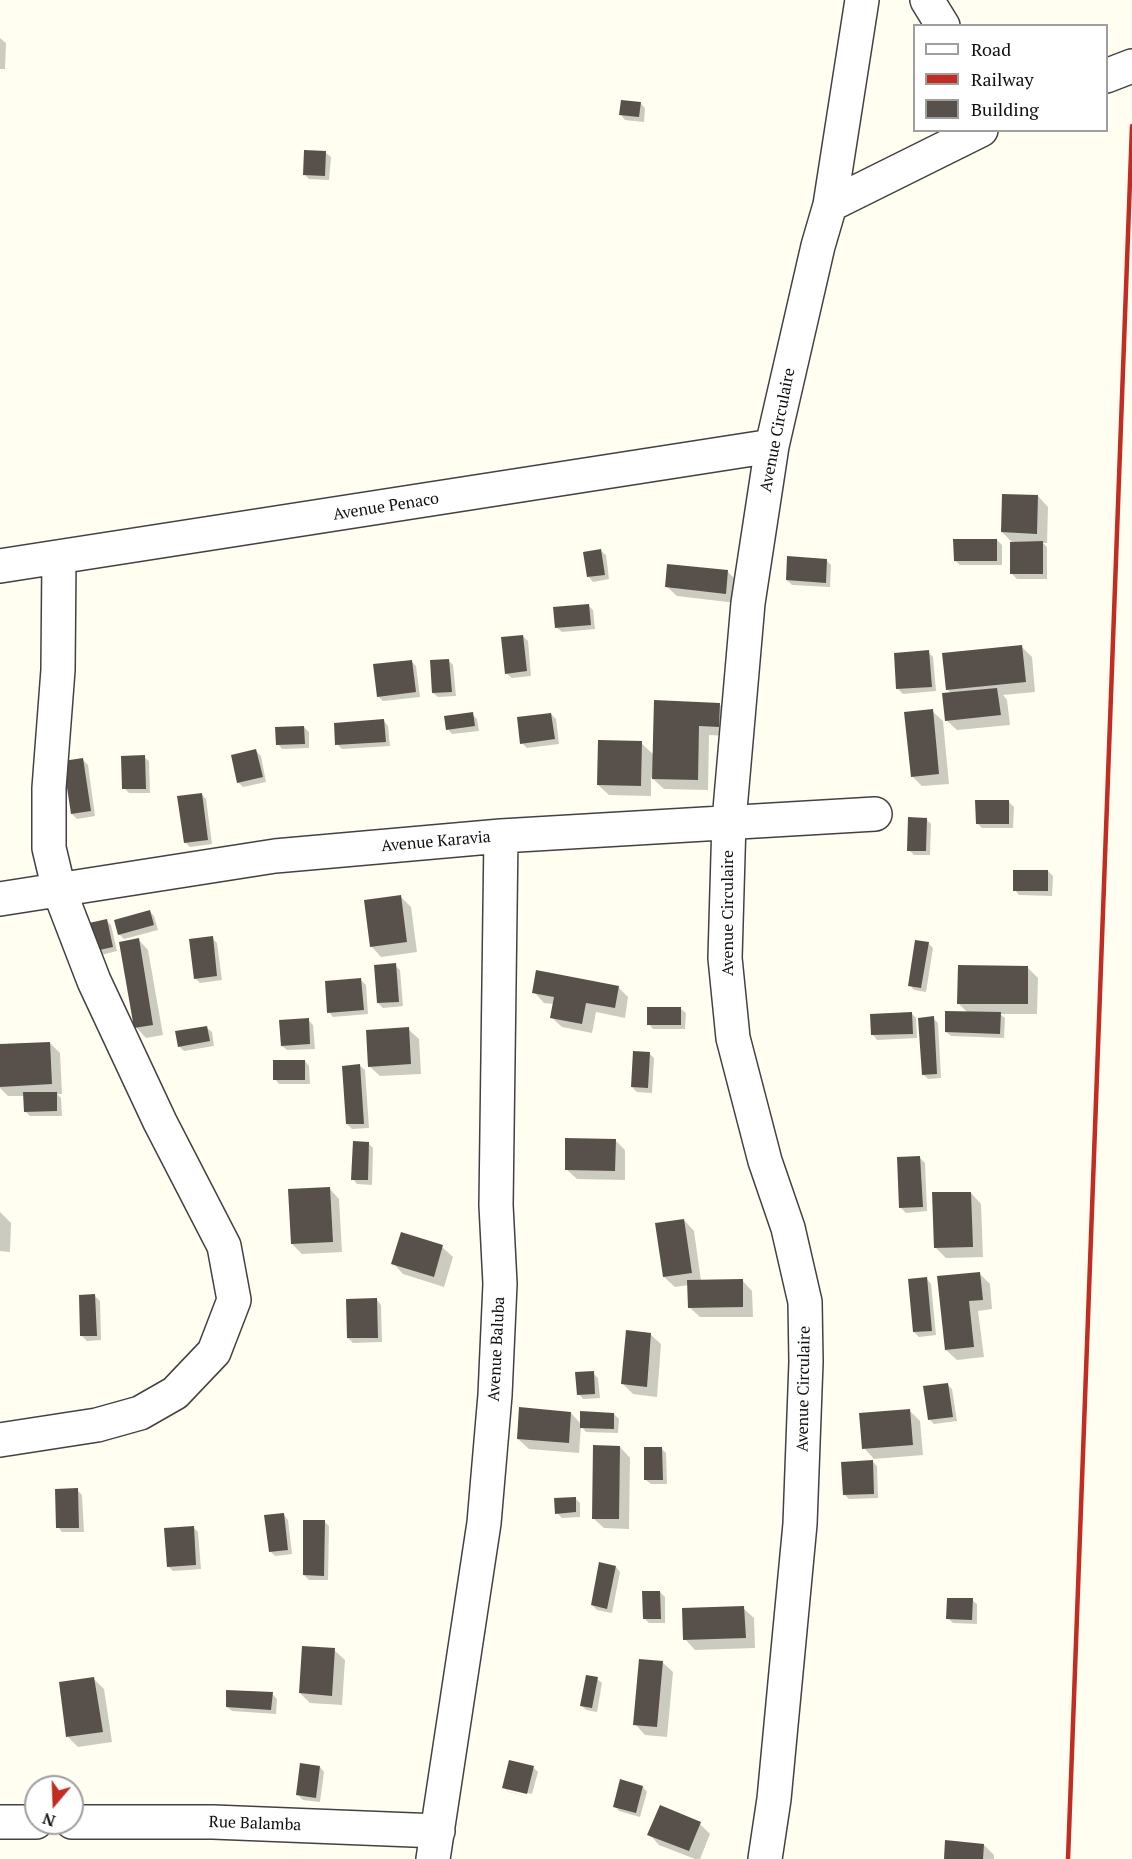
<!DOCTYPE html>
<style>
body{margin:0}
#map{position:relative;width:1132px;height:1859px;overflow:hidden;background:#fffef0;font-family:"PT Serif",serif}
canvas{display:block}
.legend{position:absolute;left:913px;top:24px;width:195px;height:108px;box-sizing:border-box;background:#fff;border:2px solid #9f9f9f;margin:0;padding:8px 10px;list-style:none;font-size:18px;color:#0f0f0f}
.legend li{display:flex;align-items:center;gap:12px;height:30px}
.legend b{width:30px;border:2px solid #9f9f9f}
.north{position:absolute;left:24px;top:1775px;width:60px;height:60px;box-sizing:border-box;background:#fff;border:2px solid #9f9f9f;border-radius:50%;rotate:199deg;font-size:16px;font-weight:700;line-height:24px;text-align:center;color:#0f0f0f}
.north::after{content:'';display:block;margin:auto;width:21px;height:27px;background:#c22d23;clip-path:polygon(50% 0,100% 100%,50% 72%,0 100%)}
</style>
<div id="map">
<canvas width="1132" height="1859"></canvas>
<ul class="legend">
<li><b style="height:8px;background:#fff"></b>Road</li>
<li><b style="height:8px;background:#c22d23"></b>Railway</li>
<li><b style="height:16px;background:#58514b"></b>Building</li>
</ul>
<div class="north">N</div>
</div>
<script>
const g = document.querySelector('canvas').getContext('2d');
g.lineJoin = 'round';
function fill(path, color) { g.fillStyle = color; g.fill(path, 'evenodd'); }
const poly = rows => new Path2D(rows.map(r => 'M' + r).join(''));
function stroke(path, color, width, dash) { g.strokeStyle = color; g.lineWidth = width; g.lineCap = dash ? 'butt' : 'round'; g.setLineDash(dash || []); g.stroke(path); }
function label(font, color, halo, rows, align = 'center') {
  g.font = font + ' "PT Serif",serif'; g.lineWidth = 6; g.setLineDash([]); g.textBaseline = 'middle'; g.strokeStyle = halo; g.fillStyle = color; for (const [text, x, y, turn = 0] of rows) {
    g.save(); g.translate(x, y); g.rotate((+turn || 0) * Math.PI / 180); g.textAlign = isNaN(turn) ? turn : align; if (halo) g.strokeText(text, 0, 0); g.fillText(text, 0, 0); g.restore();
  }
}
fill(poly([
 [0,38,6,43,5,69,0,69],
 [640,103,645,108,644,122,625,120,621,115],
 [326,153,331,157,329,180,309,179,304,174],
 [1038,496,1048,507,1047,543,1043,543,1047,547,1047,579,1017,579,1012,574,1013,543,1002,532],
 [997,540,1002,545,1002,565,960,565,955,561],
 [601,551,606,555,609,579,593,582,589,577],
 [826,560,831,565,830,587,792,585,787,580],
 [728,572,738,582,736,603,677,596,666,586],
 [588,605,593,610,595,629,562,632,557,628],
 [523,636,528,641,531,676,512,678,507,674],
 [1022,647,1032,657,1035,692,1003,695,1007,700,1010,725,957,730,946,720,952,694,947,689],
 [928,652,933,657,936,691,903,694,898,689],
 [411,661,416,666,420,697,383,701,378,696],
 [449,661,453,665,456,696,438,697,433,693],
 [719,704,730,714,729,736,709,735,708,790,664,789,651,777,651,796,609,795,598,785,641,743,654,755],
 [932,711,943,721,949,784,922,786,912,776],
 [472,714,477,719,479,731,452,734,448,729],
 [551,714,556,719,559,744,527,748,522,743],
 [384,721,388,726,390,746,342,749,337,744],
 [304,727,309,732,309,748,282,749,278,744],
 [256,751,261,756,266,782,243,787,238,782],
 [144,757,149,761,150,793,129,793,124,788],
 [83,760,88,765,95,816,77,819,72,814],
 [201,794,206,799,212,844,190,847,185,842],
 [1009,802,1014,807,1013,828,982,828,977,823],
 [926,819,931,824,930,855,914,855,909,850],
 [1048,871,1053,876,1052,896,1019,895,1015,890],
 [401,897,411,907,417,952,381,957,371,946],
 [149,911,154,916,158,930,124,939,119,934],
 [106,920,111,925,117,951,101,955,97,950],
 [212,938,217,943,222,980,200,983,195,978],
 [138,939,148,950,163,1035,146,1038,136,1027],
 [928,943,933,948,926,992,914,990,910,985],
 [395,965,400,970,403,1006,383,1008,378,1003],
 [1028,968,1038,978,1037,1014,1000,1014,1005,1018,1004,1038,951,1036,946,1032,968,1013,958,1003],
 [361,980,366,985,368,1014,333,1017,329,1012],
 [618,987,628,997,625,1018,596,1012,592,1033,562,1027,551,1017,554,1004,544,1003,534,992],
 [681,1009,686,1013,685,1029,653,1029,649,1024],
 [912,1014,916,1018,917,1038,877,1040,873,1035],
 [933,1018,938,1023,941,1078,928,1079,923,1074],
 [308,1020,313,1025,315,1049,287,1050,282,1046],
 [207,1028,212,1032,214,1046,184,1051,179,1046],
 [408,1029,419,1039,421,1074,380,1076,369,1066],
 [50,1043,60,1053,62,1094,57,1094,61,1098,62,1116,30,1116,25,1111,25,1096,8,1096,0,1088,0,1045],
 [649,1053,654,1058,652,1093,637,1092,632,1087],
 [305,1061,309,1066,310,1084,279,1084,275,1079],
 [360,1066,365,1070,369,1128,352,1129,347,1124],
 [615,1140,625,1150,625,1180,577,1179,566,1169],
 [368,1143,373,1148,372,1185,357,1184,353,1179],
 [920,1158,925,1163,927,1211,906,1213,901,1208],
 [329,1188,339,1199,342,1252,302,1254,292,1244],
 [971,1193,981,1204,983,1257,946,1258,936,1248],
 [0,1212,11,1223,10,1252,0,1251],
 [684,1220,694,1231,701,1281,742,1280,752,1291,753,1317,700,1317,689,1307,689,1285,675,1287,664,1277],
 [442,1247,453,1257,444,1287,403,1274,393,1263],
 [979,1273,990,1284,992,1309,978,1311,984,1357,957,1360,946,1350],
 [927,1279,931,1284,936,1335,919,1337,914,1332],
 [95,1296,100,1301,101,1340,87,1341,82,1336],
 [377,1300,381,1305,382,1342,353,1343,348,1338],
 [650,1334,661,1344,657,1397,633,1394,623,1384],
 [593,1373,598,1378,600,1398,583,1399,579,1394],
 [947,1384,952,1389,957,1421,934,1424,930,1420],
 [910,1411,920,1421,923,1455,874,1459,864,1448],
 [571,1413,581,1424,614,1414,619,1419,618,1433,586,1432,581,1426,579,1453,529,1449,518,1439],
 [620,1447,630,1458,629,1529,604,1528,593,1518],
 [661,1448,666,1453,667,1484,651,1484,646,1480],
 [872,1461,877,1466,878,1498,849,1499,844,1494],
 [77,1490,82,1495,84,1532,62,1532,58,1527],
 [575,1498,580,1503,580,1517,562,1518,557,1513],
 [284,1515,288,1520,292,1554,275,1556,270,1551],
 [324,1521,329,1526,328,1580,309,1580,304,1575],
 [193,1527,198,1532,201,1569,173,1571,168,1566],
 [616,1567,620,1572,612,1613,597,1610,592,1605],
 [660,1592,665,1597,665,1623,649,1623,644,1618],
 [972,1600,977,1604,977,1624,953,1623,948,1618],
 [743,1608,754,1618,755,1648,695,1650,685,1639],
 [334,1650,345,1660,342,1705,310,1703,300,1693],
 [662,1662,673,1672,667,1737,645,1735,635,1724],
 [94,1679,104,1689,112,1742,78,1747,68,1737],
 [597,1679,602,1683,597,1712,586,1710,582,1706],
 [272,1694,277,1699,276,1714,232,1711,227,1707],
 [320,1767,324,1772,320,1802,303,1800,298,1795],
 [533,1767,538,1772,532,1794,507,1788,507,1791,531,1798,509,1792,504,1787],
 [643,1787,647,1792,640,1817,619,1811,615,1806],
 [700,1824,710,1834,700,1859,695,1859,659,1845,649,1834],
 [984,1845,994,1855,994,1859,945,1859]
]), '#0003');
fill(poly([
 [621,100,641,102,639,117,619,115],
 [304,150,326,151,325,176,303,175],
 [1002,494,1038,495,1037,534,1001,532],
 [953,539,997,539,997,561,954,561],
 [1043,541,1043,574,1010,574,1010,542],
 [601,549,605,575,587,577,583,552],
 [787,556,827,559,826,583,786,580],
 [667,564,728,570,726,594,665,587],
 [589,604,591,625,555,628,553,607],
 [523,635,527,671,505,674,501,637],
 [1022,645,1026,682,946,690,942,653],
 [929,650,932,687,896,689,894,653],
 [449,659,452,692,432,693,430,660],
 [412,660,416,692,377,697,373,664],
 [997,688,1001,715,945,721,942,693],
 [654,700,720,703,719,727,699,726,698,780,652,779],
 [933,709,939,774,911,777,904,712],
 [473,712,475,726,446,730,444,716],
 [551,713,555,739,520,744,517,717],
 [384,719,386,742,335,745,334,723],
 [304,726,305,744,276,745,275,727],
 [598,740,642,741,641,786,597,785],
 [256,749,263,777,237,783,231,755],
 [145,755,146,789,122,789,121,756],
 [83,758,91,811,71,814,63,761],
 [202,793,208,840,184,843,177,796],
 [975,800,1009,800,1009,824,976,824],
 [908,817,927,818,926,851,907,851],
 [1013,870,1048,870,1048,891,1013,891],
 [401,895,407,942,370,947,364,900],
 [150,910,154,925,118,935,114,920],
 [107,919,113,947,95,951,89,923],
 [213,936,217,976,194,979,189,939],
 [139,938,153,1025,134,1028,119,942],
 [915,940,929,942,921,988,908,986],
 [396,963,399,1002,377,1003,374,965],
 [958,965,1028,966,1028,1004,957,1004],
 [536,970,619,986,615,1008,586,1003,582,1024,550,1018,554,997,532,993],
 [361,978,364,1010,327,1013,325,981],
 [647,1007,681,1007,681,1025,647,1025],
 [945,1011,1001,1012,1000,1034,945,1032],
 [912,1012,913,1034,871,1035,870,1014],
 [934,1016,937,1074,922,1075,918,1018],
 [309,1018,310,1044,281,1046,279,1020],
 [207,1026,210,1041,178,1047,175,1031],
 [409,1027,411,1064,368,1067,366,1030],
 [50,1042,52,1084,0,1087,0,1044],
 [633,1051,650,1052,648,1088,631,1087],
 [273,1060,305,1060,305,1080,273,1080],
 [360,1064,364,1124,346,1124,342,1066],
 [23,1092,57,1092,57,1111,24,1112],
 [565,1138,616,1139,615,1171,565,1170],
 [353,1141,369,1142,368,1180,351,1180],
 [920,1156,923,1207,899,1208,897,1157],
 [330,1187,333,1242,291,1244,288,1189],
 [932,1192,971,1192,973,1247,934,1248],
 [684,1219,692,1273,663,1277,655,1223],
 [401,1232,443,1245,434,1277,391,1264],
 [980,1272,983,1300,969,1301,974,1347,945,1350,937,1276],
 [927,1277,932,1331,913,1332,908,1279],
 [743,1279,743,1307,688,1308,687,1280],
 [95,1294,97,1336,80,1336,79,1295],
 [377,1298,378,1338,347,1338,346,1299],
 [626,1330,651,1333,647,1387,621,1384],
 [594,1371,595,1394,577,1395,575,1372],
 [948,1383,953,1417,928,1420,923,1386],
 [519,1407,571,1412,569,1443,517,1439],
 [910,1409,913,1445,862,1449,859,1413],
 [580,1411,614,1413,614,1429,580,1428],
 [593,1445,620,1446,619,1519,592,1519],
 [644,1447,662,1447,663,1480,644,1480],
 [873,1460,874,1494,843,1495,841,1462],
 [78,1488,79,1528,56,1528,55,1489],
 [576,1497,576,1512,555,1514,554,1498],
 [284,1513,288,1550,269,1552,264,1515],
 [303,1520,325,1520,324,1576,303,1575],
 [194,1526,196,1565,167,1567,164,1528],
 [599,1562,616,1566,607,1609,591,1605],
 [642,1591,660,1591,661,1619,643,1619],
 [947,1598,973,1598,972,1620,946,1619],
 [744,1606,746,1638,683,1640,682,1608],
 [302,1646,335,1648,332,1696,299,1693],
 [639,1659,663,1661,657,1727,633,1725],
 [586,1675,598,1677,592,1708,580,1706],
 [94,1677,103,1732,66,1737,59,1682],
 [226,1690,273,1692,271,1710,226,1707],
 [509,1760,534,1766,527,1794,502,1788],
 [300,1763,320,1766,316,1798,296,1795],
 [620,1779,643,1786,636,1813,613,1807],
 [660,1805,701,1822,689,1851,647,1835],
 [945,1840,984,1844,983,1859,944,1859]
]), '#58514b');
const minor = poly([
 [927,0,943,26],
 [1106,76,1132,66],
 [830,205,862,0],
 [0,566,772,446],
 [0,899,275,856,501,836,875,814],
 [0,1440,97,1425,140,1413,175,1393,214,1352,234,1300,224,1246,160,1122,94,981,59,890,49,848,49,788,58,670,59,558],
 [0,1822,36,1822],
 [72,1822,213,1822,438,1831],
 [433,1859,484,1523,495,1395,500,1284,496,1205,501,836],
 [765,1859,774,1799,800,1524,806,1362,805,1302,788,1228,765,1161,733,1038,725,958,729,821,748,603,772,446,818,246,830,205,981,130]
]);
stroke(minor, '#424242', 36);
stroke(minor, '#fff', 33);
stroke(poly([
 [1068,1859,1132,126]
]), '#c22d23', 4.5);
label('16px', '#0f0f0f', '#fff', [
 ["Avenue Circulaire",778,430,-79],
 ["Avenue Penaco",386,507,-9],
 ["Avenue Karavia",436,842,-5],
 ["Avenue Circulaire",728,913,-90],
 ["Avenue Baluba",497,1349,-87],
 ["Avenue Circulaire",804,1389,-89],
 ["Rue Balamba",255,1824,2]
]);
</script>
